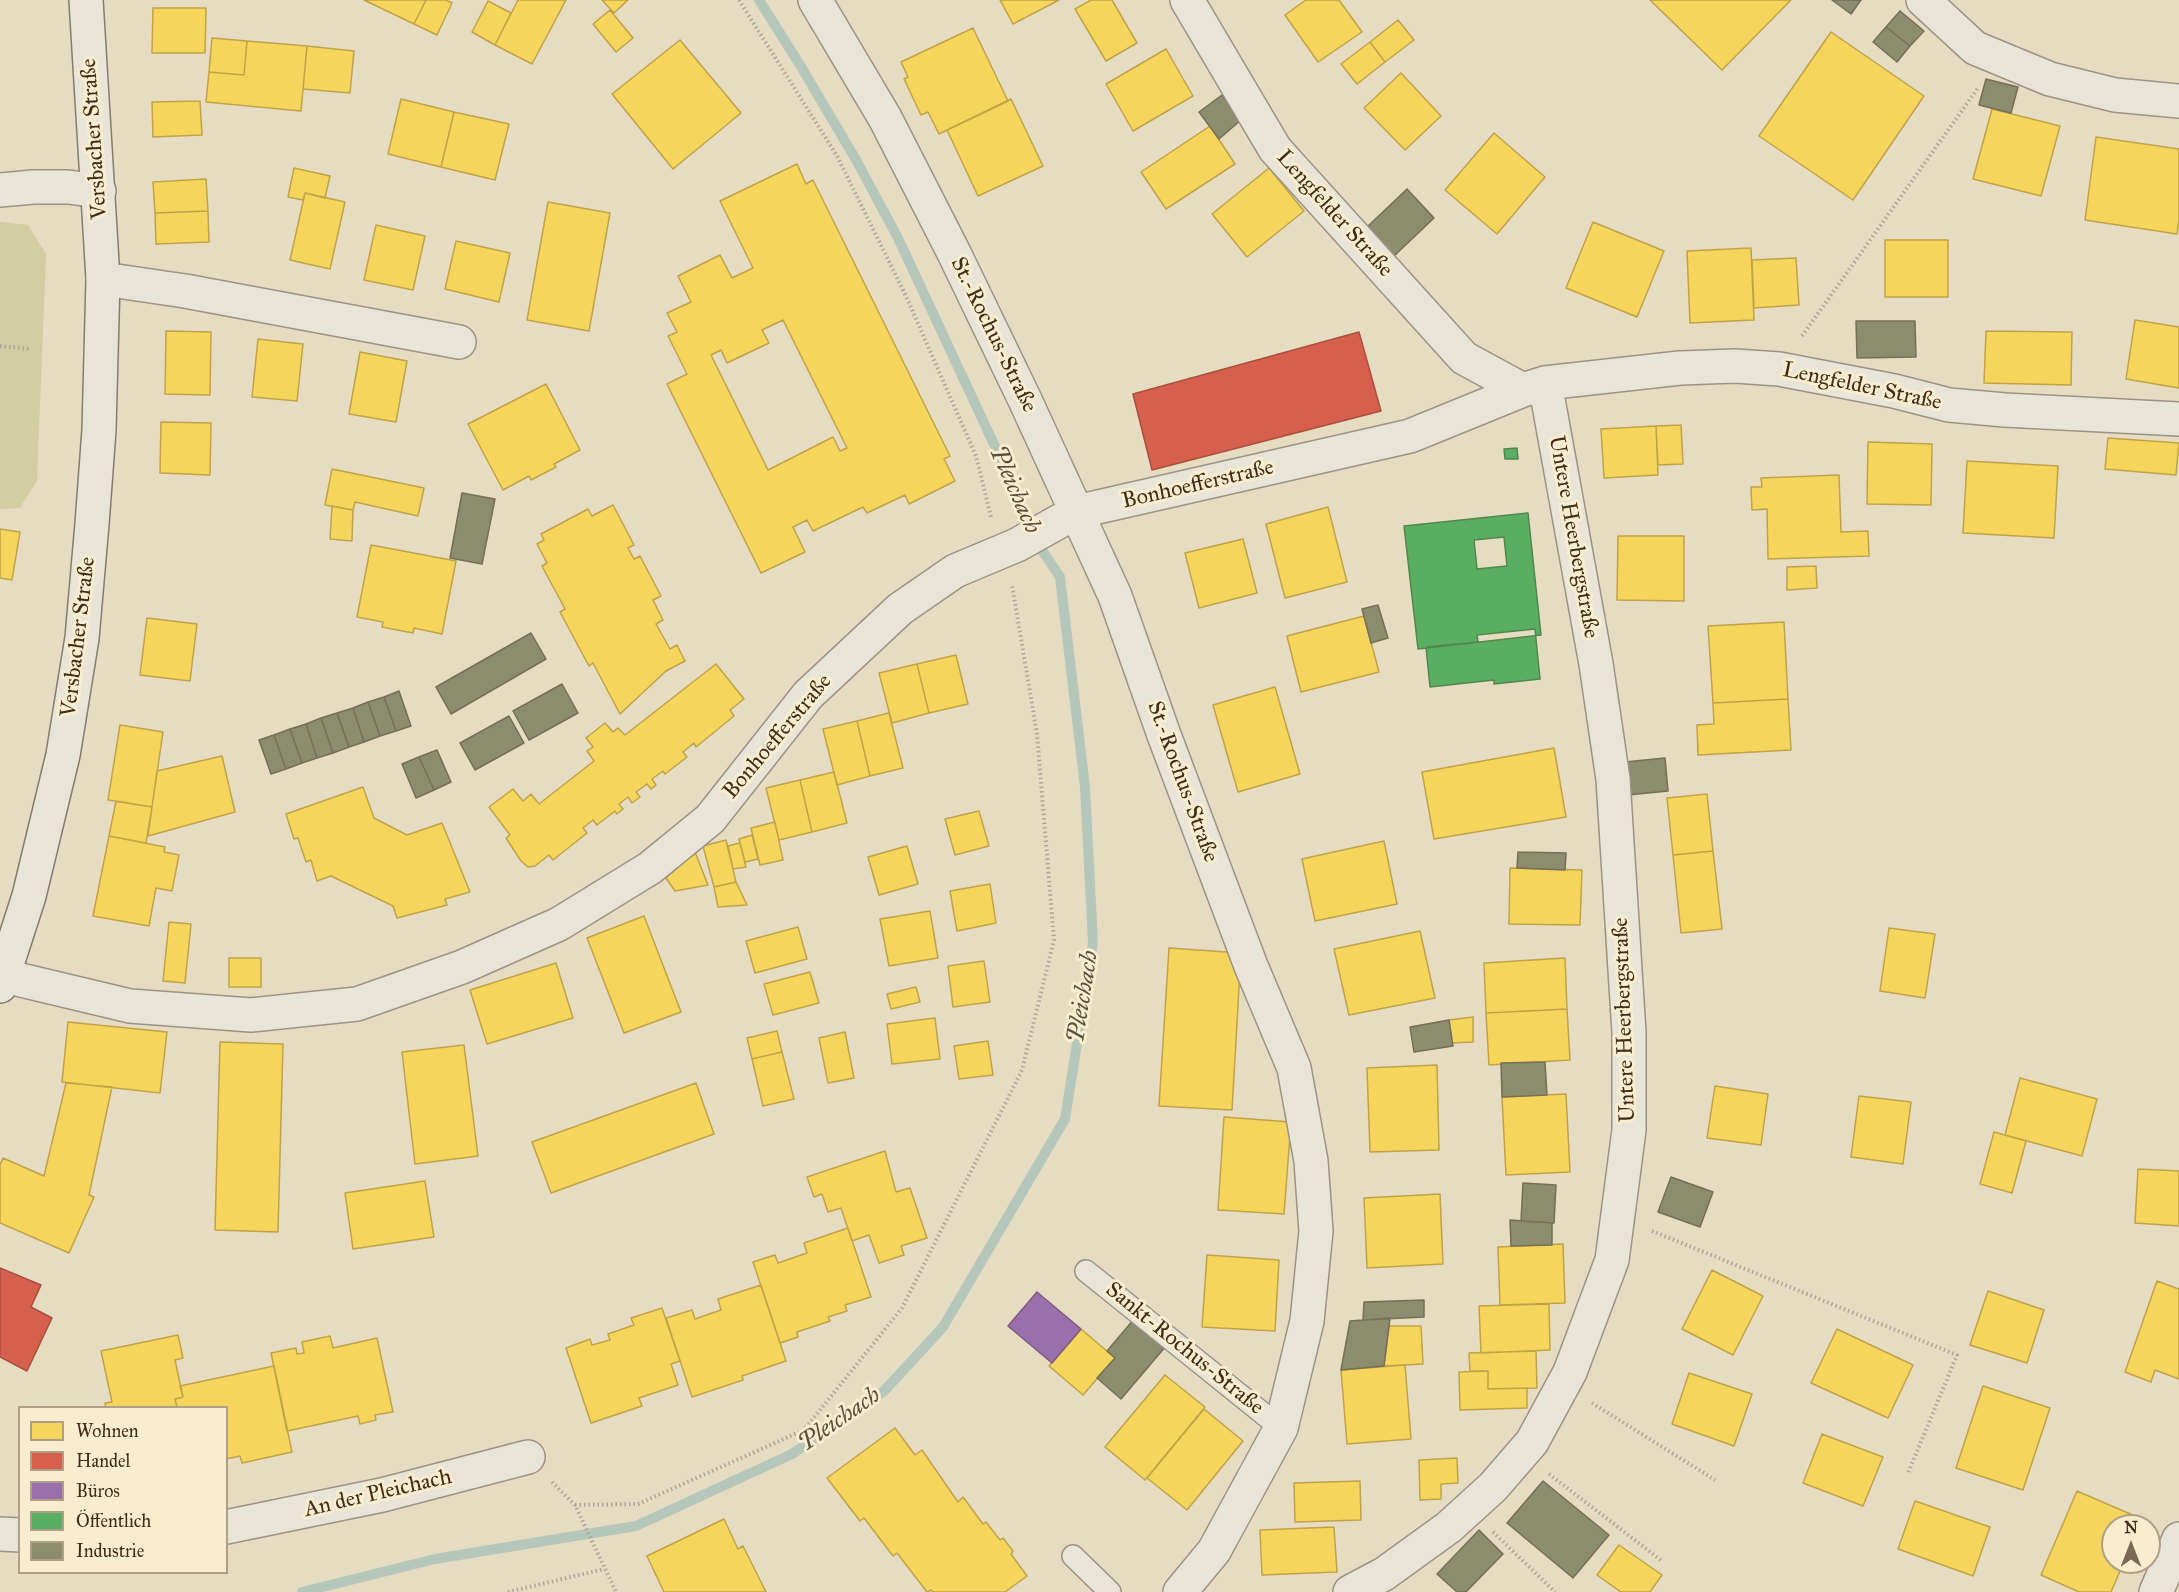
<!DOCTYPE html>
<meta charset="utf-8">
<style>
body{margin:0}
#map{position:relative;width:2179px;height:1592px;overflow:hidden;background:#e6dcc2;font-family:"IM FELL Great Primer",serif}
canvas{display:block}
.legend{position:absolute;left:18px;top:1406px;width:210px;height:168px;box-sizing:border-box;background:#f8edce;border:2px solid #af9f86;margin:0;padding:8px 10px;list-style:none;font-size:18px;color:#412b1a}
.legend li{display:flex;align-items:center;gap:12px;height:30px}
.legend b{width:30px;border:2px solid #af9f86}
.north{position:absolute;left:2101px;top:1514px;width:60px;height:60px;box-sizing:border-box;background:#f8edce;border:2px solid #af9f86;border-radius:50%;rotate:0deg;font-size:16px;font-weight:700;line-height:24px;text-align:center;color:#412b1a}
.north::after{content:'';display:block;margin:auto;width:21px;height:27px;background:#7b6955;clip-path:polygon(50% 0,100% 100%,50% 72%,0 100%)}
</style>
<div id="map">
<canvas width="2179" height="1592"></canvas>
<ul class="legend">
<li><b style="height:16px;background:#f6d55c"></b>Wohnen</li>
<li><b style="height:16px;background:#d6604d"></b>Handel</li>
<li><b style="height:16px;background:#9970ab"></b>Büros</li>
<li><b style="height:16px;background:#5aae61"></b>Öffentlich</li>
<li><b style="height:16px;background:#8c8c6e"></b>Industrie</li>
</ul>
<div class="north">N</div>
</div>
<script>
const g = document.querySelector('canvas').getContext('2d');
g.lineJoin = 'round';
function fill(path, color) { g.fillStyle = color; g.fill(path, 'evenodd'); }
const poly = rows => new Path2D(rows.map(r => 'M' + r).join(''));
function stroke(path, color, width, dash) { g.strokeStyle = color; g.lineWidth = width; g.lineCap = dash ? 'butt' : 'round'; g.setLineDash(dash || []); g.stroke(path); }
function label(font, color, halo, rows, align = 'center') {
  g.font = font + ' "IM FELL Great Primer",serif'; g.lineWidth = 6; g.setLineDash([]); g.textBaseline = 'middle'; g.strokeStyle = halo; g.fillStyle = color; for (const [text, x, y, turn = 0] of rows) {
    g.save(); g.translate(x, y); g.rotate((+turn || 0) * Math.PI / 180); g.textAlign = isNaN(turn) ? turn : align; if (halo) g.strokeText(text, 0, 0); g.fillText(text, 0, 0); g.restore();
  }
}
fill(poly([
 [0,222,28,225,46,254,37,481,20,508,0,509]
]), '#d3cda2');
const homes = poly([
 [364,0,426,0,414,24,364,0],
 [426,0,446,0,452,3,437,35,414,24,426,0],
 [518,0,566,0,532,64,495,45,518,0],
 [602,0,628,0,614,13,602,0],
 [1000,0,1059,0,1013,24,1000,0],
 [1091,0,1112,0,1137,43,1106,61,1075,9,1091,0],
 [1306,0,1339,0,1362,32,1318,62,1285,15,1306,0],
 [1650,0,1791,0,1722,70,1650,0],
 [488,1,511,13,495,45,472,32,488,1],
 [153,8,206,8,205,53,152,53,153,8],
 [610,10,633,38,616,52,593,24,610,10],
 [1398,20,1414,40,1385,62,1370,42,1398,20],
 [973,28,1008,101,939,134,928,112,921,115,904,79,908,77,901,62,973,28],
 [1831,32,1924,96,1853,200,1759,136,1831,32],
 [212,38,247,41,244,75,209,72,212,38],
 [680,40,741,113,673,169,612,94,680,40],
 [247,41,307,46,301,111,206,102,209,72,244,75,247,41],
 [1370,42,1385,62,1357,84,1341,64,1370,42],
 [307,46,354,51,350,93,303,89,307,46],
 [1166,49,1193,96,1133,131,1106,84,1166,49],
 [1401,73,1441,116,1405,150,1364,108,1401,73],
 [401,99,454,112,441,167,388,154,401,99],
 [1011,99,1043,166,978,196,947,130,1011,99],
 [200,101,202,135,153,137,152,102,200,101],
 [1992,109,2060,126,2041,196,1973,179,1992,109],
 [454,112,509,124,495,180,441,167,454,112],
 [1210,126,1235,164,1166,209,1141,172,1210,126],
 [1494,133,1545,177,1497,234,1445,190,1494,133],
 [2096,137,2179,149,2179,220,2177,234,2085,220,2096,137],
 [797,164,806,184,813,180,950,456,944,459,955,481,909,504,905,495,867,513,863,507,813,531,807,520,793,527,805,552,761,573,667,384,687,374,668,336,677,332,667,313,691,302,678,276,720,255,732,278,753,268,720,201,797,164],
 [783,320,847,448,840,451,833,437,768,470,711,355,721,350,727,363,769,343,762,330,783,320],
 [294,168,330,176,325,198,305,193,303,200,288,197,294,168],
 [1269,168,1304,211,1247,257,1212,214,1269,168],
 [206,179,208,211,155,213,153,182,206,179],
 [305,193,345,202,330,269,290,260,305,193],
 [548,202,610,213,589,331,527,320,548,202],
 [208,211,209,242,156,244,155,213,208,211],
 [1593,222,1664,251,1637,317,1566,288,1593,222],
 [376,225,425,236,413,290,364,280,376,225],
 [1885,240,1948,240,1948,297,1885,297,1885,240],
 [456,241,510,253,499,302,445,289,456,241],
 [1751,248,1754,320,1690,323,1687,251,1751,248],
 [1796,258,1799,305,1754,308,1752,260,1796,258],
 [2135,320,2179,327,2179,388,2126,379,2135,320],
 [166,331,211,332,210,395,165,394,166,331],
 [1986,331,2072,332,2071,385,1984,383,1986,331],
 [258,339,303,344,297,401,252,397,258,339],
 [360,352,407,361,396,422,349,414,360,352],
 [546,384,580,450,554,464,556,467,531,480,529,476,503,490,468,424,546,384],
 [161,422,211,423,210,475,160,473,161,422],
 [1681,425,1683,464,1658,465,1656,426,1681,425],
 [1656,426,1658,475,1604,478,1601,429,1656,426],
 [2108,438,2179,443,2176,475,2105,469,2108,438],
 [1868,442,1932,444,1931,505,1867,504,1868,442],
 [1967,461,2058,466,2054,538,1963,533,1967,461],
 [332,469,424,488,418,516,355,502,353,510,325,505,332,469],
 [1839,475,1841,532,1868,531,1869,556,1768,559,1767,509,1752,510,1751,487,1762,487,1761,478,1839,475],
 [613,505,634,545,628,548,634,559,640,556,661,596,653,600,663,620,656,624,670,649,677,645,685,661,666,671,620,714,593,663,589,666,560,612,565,609,542,566,547,563,537,544,544,540,541,534,588,509,592,516,613,505],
 [332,506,353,510,352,541,330,539,332,506],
 [1328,507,1347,582,1285,598,1266,524,1328,507],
 [0,529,20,532,12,580,0,578,0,529],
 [1618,536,1684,536,1684,601,1617,600,1618,536],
 [1243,539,1257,593,1199,608,1185,553,1243,539],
 [371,545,456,561,442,634,414,628,413,633,382,627,383,622,357,617,371,545],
 [1816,566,1817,588,1787,590,1787,567,1816,566],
 [1364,616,1379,672,1301,692,1287,636,1364,616],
 [147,618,197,624,190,681,140,675,147,618],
 [1784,622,1788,699,1713,703,1708,626,1784,622],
 [956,655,968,704,929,713,917,664,956,655],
 [716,664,744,699,730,710,734,716,696,747,694,743,683,752,687,757,665,774,663,771,652,779,656,785,651,789,647,784,636,792,640,797,632,803,628,797,619,804,623,809,617,814,615,811,597,825,593,820,583,828,587,833,553,860,549,855,535,866,528,867,521,861,506,838,510,835,489,807,513,789,523,801,531,794,539,804,594,761,587,751,593,747,586,738,605,723,613,732,618,728,625,735,716,664],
 [917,664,929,713,892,723,879,673,917,664],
 [1275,687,1300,774,1238,792,1213,705,1275,687],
 [1788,699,1791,750,1698,755,1697,725,1714,724,1713,703,1788,699],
 [889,713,903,768,870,776,857,721,889,713],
 [857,721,870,776,837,785,823,729,857,721],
 [120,725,163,732,152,807,108,800,120,725],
 [1554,748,1566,817,1434,839,1422,772,1554,748],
 [222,756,235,812,148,836,157,771,222,756],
 [834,772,847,823,812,832,800,780,834,772],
 [800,780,812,832,779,840,766,788,800,780],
 [363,787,374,818,407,835,442,823,470,892,445,899,447,905,397,918,393,906,331,876,317,881,311,860,306,862,298,838,294,839,286,814,363,787],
 [1707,794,1713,851,1673,855,1667,798,1707,794],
 [116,801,152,807,146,843,109,836,116,801],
 [979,811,989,846,955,855,945,819,979,811],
 [775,822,783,860,760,865,751,828,775,822],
 [752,835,758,859,745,862,739,839,752,835],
 [109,836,165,847,164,852,179,855,172,891,156,888,149,926,93,916,109,836],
 [726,840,736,882,714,887,703,846,726,840],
 [1384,841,1397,904,1315,921,1302,859,1384,841],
 [740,843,746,867,733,869,728,846,740,843],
 [907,846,918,884,879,895,868,857,907,846],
 [1713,851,1722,929,1681,933,1673,855,1713,851],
 [695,852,708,885,675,891,666,878,695,852],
 [1510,868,1582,870,1580,925,1509,924,1510,868],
 [736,882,747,905,718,907,714,887,736,882],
 [990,884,996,923,957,931,950,891,990,884],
 [930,911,938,958,889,966,880,919,930,911],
 [644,916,681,1012,624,1033,587,938,644,916],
 [169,922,191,924,185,983,163,981,169,922],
 [798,927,807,959,755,973,746,941,798,927],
 [1889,928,1935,934,1925,998,1880,991,1889,928],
 [1420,931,1435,998,1349,1015,1334,949,1420,931],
 [1169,948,1241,953,1232,1110,1159,1106,1169,948],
 [229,958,261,958,261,987,229,987,229,958],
 [1565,958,1567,1009,1486,1013,1484,963,1565,958],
 [984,961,990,1002,953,1007,948,966,984,961],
 [556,963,573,1018,487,1044,470,990,556,963],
 [810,972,819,1003,773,1015,764,984,810,972],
 [916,987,920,1002,891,1009,887,994,916,987],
 [1567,1009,1570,1060,1489,1065,1486,1013,1567,1009],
 [1473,1017,1473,1042,1452,1043,1449,1020,1473,1017],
 [935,1018,940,1059,892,1064,887,1024,935,1018],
 [68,1022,167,1032,160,1093,62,1082,68,1022],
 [777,1031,782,1052,752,1059,747,1038,777,1031],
 [845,1032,854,1078,828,1083,819,1038,845,1032],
 [988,1041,993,1075,959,1079,954,1046,988,1041],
 [220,1042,283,1044,278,1232,215,1230,220,1042],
 [464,1045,478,1156,415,1164,402,1052,464,1045],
 [782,1052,794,1099,763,1106,752,1059,782,1052],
 [1437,1065,1439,1150,1370,1152,1367,1068,1437,1065],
 [2020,1078,2097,1099,2082,1156,2005,1135,2020,1078],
 [66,1083,112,1087,89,1195,94,1197,69,1253,0,1223,0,1165,3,1158,44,1176,66,1083],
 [696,1083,714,1134,551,1193,532,1142,696,1083],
 [1715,1086,1768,1094,1761,1145,1707,1138,1715,1086],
 [1566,1094,1570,1172,1506,1175,1502,1097,1566,1094],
 [1859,1096,1911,1102,1903,1164,1851,1157,1859,1096],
 [1224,1117,1291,1122,1284,1214,1218,1210,1224,1117],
 [1994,1132,2026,1141,2012,1193,1980,1184,1994,1132],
 [885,1151,896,1192,910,1188,927,1238,901,1246,904,1255,879,1263,869,1235,852,1241,841,1208,828,1212,822,1194,814,1197,807,1177,885,1151],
 [2138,1169,2179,1171,2179,1226,2135,1223,2138,1169],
 [425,1181,434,1237,353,1249,345,1193,425,1181],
 [1440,1194,1443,1264,1367,1268,1364,1198,1440,1194],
 [848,1228,871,1297,845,1305,847,1311,828,1317,830,1321,797,1332,798,1337,780,1343,753,1262,775,1255,778,1263,807,1253,804,1243,848,1228],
 [1563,1244,1565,1303,1500,1305,1498,1247,1563,1244],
 [1207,1255,1279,1260,1275,1331,1202,1327,1207,1255],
 [1712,1270,1763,1296,1733,1355,1682,1329,1712,1270],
 [2157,1281,2179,1289,2179,1379,2155,1370,2151,1382,2125,1372,2157,1281],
 [761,1285,786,1361,742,1376,743,1380,692,1397,666,1318,692,1310,695,1319,721,1310,718,1299,761,1285],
 [1988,1291,2044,1310,2027,1363,1970,1345,1988,1291],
 [1549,1304,1550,1350,1481,1353,1479,1306,1549,1304],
 [662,1308,680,1361,671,1364,678,1385,639,1398,642,1406,591,1423,566,1348,590,1339,592,1345,610,1340,608,1334,634,1325,631,1318,662,1308],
 [1389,1326,1421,1326,1423,1364,1384,1366,1389,1326],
 [1081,1329,1115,1358,1083,1395,1049,1366,1081,1329],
 [1837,1329,1913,1365,1888,1418,1811,1383,1837,1329],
 [178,1335,183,1358,175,1360,183,1397,175,1399,177,1408,106,1408,105,1403,112,1402,101,1351,178,1335],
 [330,1336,333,1348,377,1338,393,1412,375,1415,376,1420,360,1424,358,1416,287,1431,271,1353,296,1348,297,1354,304,1353,302,1342,330,1336],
 [1536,1351,1537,1388,1488,1389,1488,1371,1470,1371,1469,1353,1536,1351],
 [1405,1365,1411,1439,1347,1444,1341,1370,1405,1365],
 [274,1366,292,1452,242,1463,240,1456,226,1459,226,1408,177,1408,175,1399,183,1397,180,1386,274,1366],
 [1488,1371,1488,1389,1527,1388,1527,1408,1460,1410,1459,1372,1488,1371],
 [1689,1373,1752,1394,1734,1446,1672,1424,1689,1373],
 [1165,1375,1205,1407,1145,1480,1105,1447,1165,1375],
 [1983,1386,2050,1408,2023,1490,1956,1468,1983,1386],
 [1204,1409,1243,1441,1187,1510,1147,1478,1204,1409],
 [895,1428,915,1455,922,1450,958,1502,963,1497,983,1524,986,1522,1000,1540,1003,1538,1013,1551,1011,1554,1027,1576,1005,1592,933,1592,931,1590,927,1592,897,1553,893,1556,864,1518,860,1521,827,1478,895,1428],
 [1822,1434,1883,1457,1863,1506,1803,1483,1822,1434],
 [1457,1458,1458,1483,1441,1484,1441,1499,1420,1500,1419,1460,1457,1458],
 [1360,1481,1361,1520,1295,1522,1294,1483,1360,1481],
 [2077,1491,2142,1519,2139,1526,2113,1526,2113,1562,2124,1562,2111,1592,2079,1592,2041,1575,2077,1491],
 [1915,1501,1990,1527,1973,1576,1898,1549,1915,1501],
 [724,1519,738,1549,743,1546,766,1592,664,1592,647,1556,724,1519],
 [1334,1527,1337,1572,1262,1575,1260,1530,1334,1527],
 [1619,1545,1662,1575,1650,1592,1621,1592,1597,1575,1619,1545]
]);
fill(homes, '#f6d55c');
stroke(homes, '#c0a248', 1.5);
const shops = poly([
 [1359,332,1381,411,1152,470,1133,394,1359,332],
 [0,1268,41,1285,31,1307,52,1318,27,1371,0,1357,0,1268]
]);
fill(shops, '#d6604d');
stroke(shops, '#a9503e', 1.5);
const offices = poly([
 [1037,1292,1081,1329,1052,1363,1008,1326,1037,1292]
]);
fill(offices, '#9970ab');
stroke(offices, '#7f5b80', 1.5);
const public = poly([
 [1517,448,1518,459,1505,459,1504,449,1517,448],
 [1528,513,1541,635,1418,649,1404,526,1528,513],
 [1504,537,1507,566,1477,569,1474,540,1504,537],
 [1535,629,1540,679,1494,684,1494,680,1430,687,1426,647,1478,642,1477,635,1535,629]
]);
fill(public, '#5aae61');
stroke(public, '#52874c', 1.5);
const industry = poly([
 [1832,0,1861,0,1851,14,1832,0],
 [1900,11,1924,31,1910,46,1886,27,1900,11],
 [1886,27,1910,46,1897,62,1873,42,1886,27],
 [1986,79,2018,87,2011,113,1979,105,1986,79],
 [1222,95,1241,120,1219,139,1199,112,1222,95],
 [1407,189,1434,218,1394,256,1366,228,1407,189],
 [1856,321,1915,321,1916,357,1857,358,1856,321],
 [462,493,495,499,482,564,450,558,462,493],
 [1378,605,1388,638,1371,643,1362,609,1378,605],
 [531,633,546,659,451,714,436,687,531,633],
 [562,684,578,713,529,740,513,711,562,684],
 [399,691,411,726,396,731,384,697,399,691],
 [384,697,396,731,380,736,368,702,384,697],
 [368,702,380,736,364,742,353,708,368,702],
 [353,708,364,742,349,747,337,713,353,708],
 [337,713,349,747,333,753,321,718,337,713],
 [509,716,524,743,475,770,460,743,509,716],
 [321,718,333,753,317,758,306,724,321,718],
 [306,724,317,758,302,763,290,729,306,724],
 [290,729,302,763,286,769,274,735,290,729],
 [274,735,286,769,271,774,259,740,274,735],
 [437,750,451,782,434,790,419,757,437,750],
 [419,757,434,790,416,798,402,764,419,757],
 [1665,758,1668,791,1628,795,1625,762,1665,758],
 [1518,852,1566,853,1565,870,1517,868,1518,852],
 [1449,1020,1453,1046,1414,1052,1410,1027,1449,1020],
 [1545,1062,1547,1095,1502,1097,1501,1063,1545,1062],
 [1671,1177,1713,1192,1700,1227,1658,1212,1671,1177],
 [1523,1183,1556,1185,1554,1223,1521,1221,1523,1183],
 [1510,1220,1552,1223,1552,1245,1511,1246,1510,1220],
 [1424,1300,1424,1317,1363,1320,1364,1302,1424,1300],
 [1390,1318,1384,1366,1341,1370,1350,1321,1390,1318],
 [1134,1319,1166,1346,1121,1399,1097,1378,1115,1358,1107,1351,1134,1319],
 [1543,1481,1609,1535,1573,1578,1507,1523,1543,1481],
 [1479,1530,1503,1554,1466,1592,1457,1592,1437,1574,1479,1530]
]);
fill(industry, '#8c8c6e');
stroke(industry, '#766f55', 1.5);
stroke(poly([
 [302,1592,435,1559,636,1526,792,1454,884,1391,943,1327,1065,1119,1093,943,1085,787,1060,577,1027,528,1005,468,898,238,855,158,800,65,759,0]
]), '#b5c6ba', 10);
const lane = poly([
 [1086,1271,1281,1428],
 [1073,1556,1110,1592]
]);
const street = poly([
 [815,0,885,118,954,253,1025,400,1115,596,1164,735,1251,966,1294,1068,1311,1161,1316,1231,1307,1321,1281,1428,1214,1551,1180,1592],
 [1187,0,1275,149,1464,358,1523,390],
 [1923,0,1975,48,2050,79,2115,95,2179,101],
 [0,190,33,187,68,187,99,191],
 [103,279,185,291,459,342],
 [4,976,130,1006,251,1015,357,1004,462,967,559,924,650,868,710,819,808,695,900,609,955,571,1017,545,1076,512,1410,436,1523,390,1545,383,1680,368,1735,366,1779,369,1894,391,1949,405,2005,410,2179,419],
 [226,1527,382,1495,528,1457],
 [0,1534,20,1535],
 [1350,1592,1384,1574,1449,1527,1493,1487,1532,1442,1570,1372,1612,1260,1629,1130,1629,1033,1613,779,1596,664,1545,383],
 [2156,1592,2179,1539]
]);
const secondary = poly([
 [0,986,29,896,63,755,82,638,92,524,99,430,103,279,86,0]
]);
stroke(lane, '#9c9383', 24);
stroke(street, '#9c9383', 36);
stroke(secondary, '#847c6d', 36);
stroke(poly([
 [739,0,837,156,906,296,976,456,991,517],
 [1802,336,1978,88],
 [0,346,30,349],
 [1652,1231,1957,1355,1908,1473],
 [1592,1403,1715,1480],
 [1549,1474,1662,1561],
 [552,1482,575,1505,616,1592],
 [575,1505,638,1504,804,1430,902,1308,1022,1070,1054,940,1037,734,1012,585],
 [1493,1532,1555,1592],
 [508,1592,604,1569]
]), '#aca69a', 4, [1.5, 3]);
stroke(lane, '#e9e4d8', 21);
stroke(street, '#e9e4d8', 33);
stroke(secondary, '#e9e4d8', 33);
label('22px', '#412b1a', '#f8edce', [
 ["Versbacher Straße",95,139,-94],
 ["Lengfelder Straße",1334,214,48],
 ["St.-Rochus-Straße",993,335,64],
 ["Lengfelder Straße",1862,387,12],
 ["Bonhoefferstraße",1198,485,-13],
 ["Untere Heerbergstraße",1573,537,80],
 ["Versbacher Straße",79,637,-83],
 ["Bonhoefferstraße",778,737,-50],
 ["St.-Rochus-Straße",1182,782,70],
 ["Untere Heerbergstraße",1625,1020,-92],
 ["Sankt-Rochus-Straße",1184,1349,39],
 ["An der Pleichach",378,1494,-13]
]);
label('italic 24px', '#594f41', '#f8edce', [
 ["Pleichach",1014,490,66],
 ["Pleichach",1084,997,-81],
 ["Pleichach",840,1420,-35]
]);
</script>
